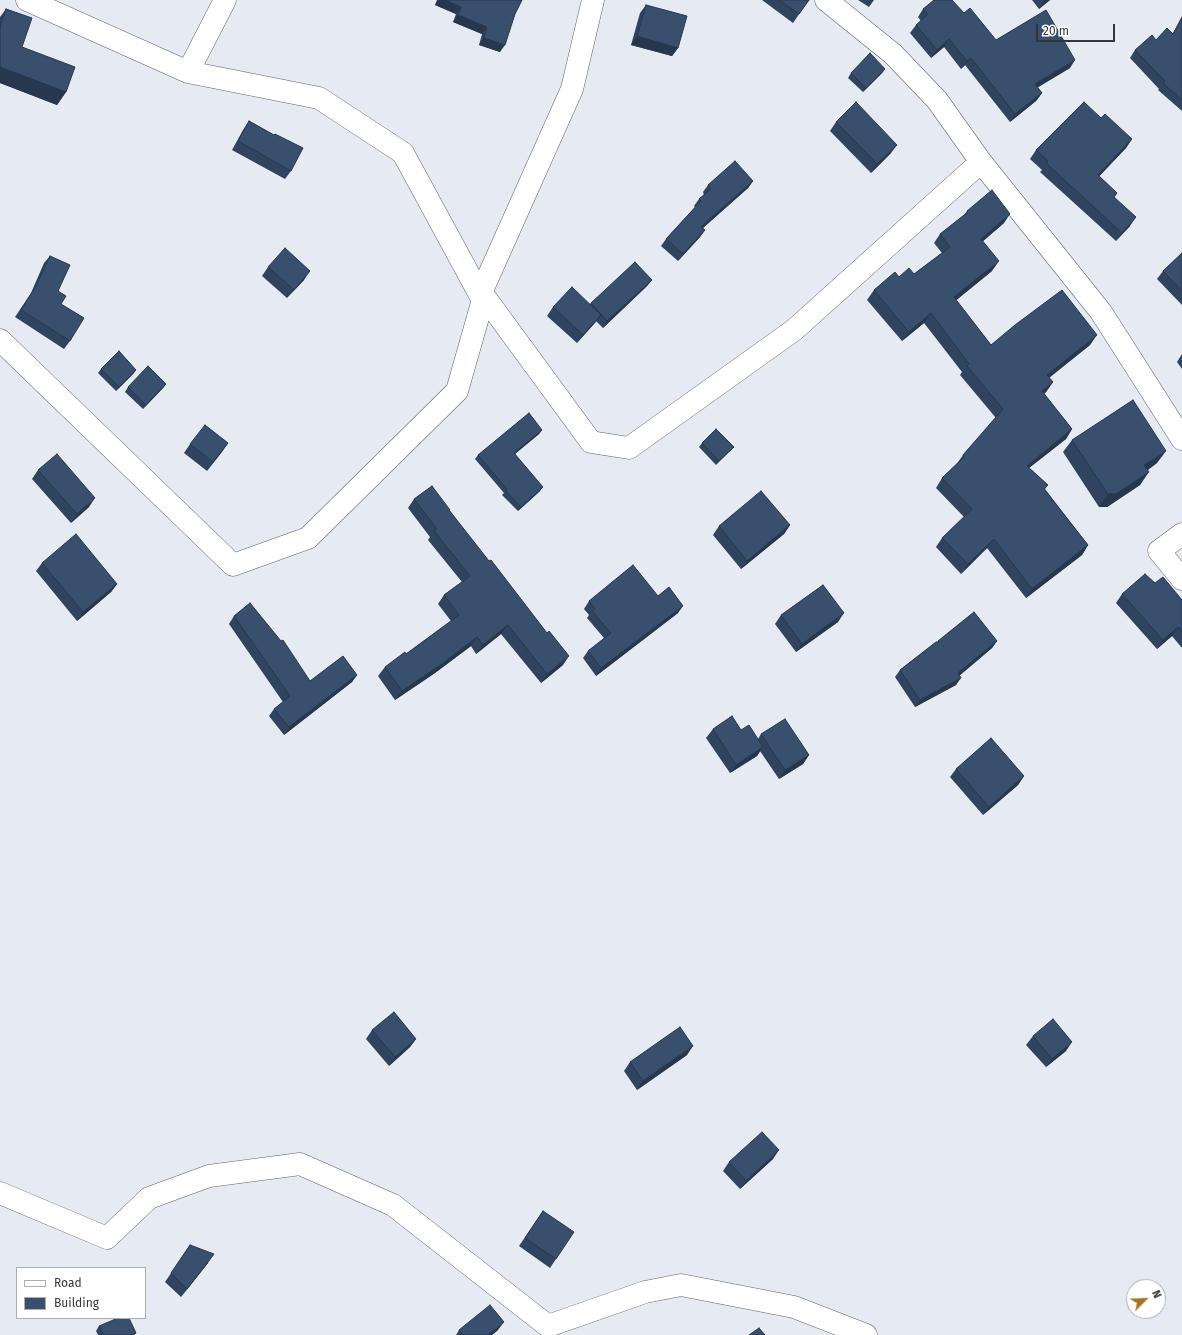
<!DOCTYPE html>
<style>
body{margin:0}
#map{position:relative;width:1182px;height:1335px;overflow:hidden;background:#e6ebf3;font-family:"Fira Sans",sans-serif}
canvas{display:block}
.legend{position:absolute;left:16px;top:1267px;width:130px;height:52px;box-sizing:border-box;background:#fff;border:1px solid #adaeaf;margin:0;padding:5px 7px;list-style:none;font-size:12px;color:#333538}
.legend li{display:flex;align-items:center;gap:8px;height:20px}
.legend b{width:20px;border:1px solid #adaeaf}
.north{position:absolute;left:1126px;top:1279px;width:40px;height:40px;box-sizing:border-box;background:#fff;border:1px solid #adaeaf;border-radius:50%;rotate:66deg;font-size:11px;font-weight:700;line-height:16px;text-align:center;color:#333538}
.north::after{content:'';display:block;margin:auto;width:14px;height:18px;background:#a27527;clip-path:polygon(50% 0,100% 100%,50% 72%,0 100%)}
.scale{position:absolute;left:1036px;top:24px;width:79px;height:18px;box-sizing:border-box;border:2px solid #333538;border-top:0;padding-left:5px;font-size:12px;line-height:14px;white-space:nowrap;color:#333538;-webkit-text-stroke:3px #fff;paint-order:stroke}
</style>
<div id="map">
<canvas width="1182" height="1335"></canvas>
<ul class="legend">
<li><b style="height:5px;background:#fff"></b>Road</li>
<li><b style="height:11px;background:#384f6e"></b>Building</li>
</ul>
<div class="north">N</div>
<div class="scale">20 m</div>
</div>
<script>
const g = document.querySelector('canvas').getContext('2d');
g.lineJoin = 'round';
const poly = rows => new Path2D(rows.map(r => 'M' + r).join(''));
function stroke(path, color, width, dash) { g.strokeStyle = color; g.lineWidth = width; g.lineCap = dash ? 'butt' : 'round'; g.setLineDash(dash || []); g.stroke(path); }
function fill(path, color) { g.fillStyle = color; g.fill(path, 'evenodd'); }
const minor = poly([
 [27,0,188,72,225,0],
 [826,0,893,54,937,100,981,162,1101,312,1182,439],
 [188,72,319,98,403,153,480,295,484,296,591,442,629,448,794,330,981,162],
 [480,295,572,89,593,0],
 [0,340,233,565,308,538,457,391,484,296],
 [1182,534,1159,551,1182,579],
 [0,1193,107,1238,149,1198,209,1176,300,1164,393,1205,548,1326,645,1292,681,1285,794,1307,866,1335]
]);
stroke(minor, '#5d6268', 23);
stroke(minor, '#fff', 22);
fill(poly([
 [437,0,522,0,515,14,500,52,479,45,482,34,453,22,456,14,435,5],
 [762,0,809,0,793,23],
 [858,0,874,0,869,7],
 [1032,0,1050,0,1039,9],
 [646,5,678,48,672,56,631,45,640,13],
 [6,9,22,47,66,92,57,105,0,83,0,17],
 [923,9,964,13,996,40,1070,68,1037,88,1042,93,1036,101,1010,122,965,65,961,69,944,47,931,58,910,33,916,25,921,21,918,17],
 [1182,16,1182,111,1158,90,1159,89,1130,58,1135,50,1173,33],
 [885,69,882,73,863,92,848,78,851,73],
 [1101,118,1132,139,1126,148,1099,176,1117,193,1114,197,1130,226,1116,241,1040,172,1042,170,1030,159,1036,150],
 [249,121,274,135,291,171,285,179,232,150,243,130],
 [836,122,891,153,871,173,830,131],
 [753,181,748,188,703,228,705,230,700,237,678,261,661,246,666,239,695,207,694,206,699,199,704,195,703,192,708,185],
 [967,211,1004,223,983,241,992,271,956,300,991,345,1090,345,1049,378,1053,382,1046,392,1044,394,1072,429,1066,439,1029,468,1048,485,1045,489,1088,545,1082,555,1026,598,987,548,961,574,936,547,942,538,964,517,936,488,942,478,956,465,963,455,996,418,960,375,962,372,924,323,902,341,867,300,874,290,899,277,914,274,942,253,934,243,940,234,964,215],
 [1182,253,1182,305,1157,279,1163,271],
 [50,256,70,341,64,349,15,317,31,293,44,263],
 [268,267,304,280,287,298,262,276],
 [652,280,647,286,603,328,596,321,577,343,547,316,553,307,590,304,591,303],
 [1182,354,1182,369,1177,362],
 [101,369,136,370,133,374,116,391,98,373],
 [166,384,163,388,143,409,125,392,128,387],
 [542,430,539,434,515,454,540,491,518,511,502,495,504,493,475,459,478,455],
 [1072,440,1157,463,1148,470,1140,485,1107,507,1099,507,1063,452],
 [228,443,207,471,184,453,190,444],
 [702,443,734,447,716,465,699,447],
 [38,470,89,507,71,523,32,479],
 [414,499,450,511,563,665,541,683,501,634,476,654,471,646,435,673,395,700,378,676,385,667,406,654,451,621,438,604,444,595,462,582,428,540,430,537,408,508],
 [790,525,784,534,741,569,713,535,719,526],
 [42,563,117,584,111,592,77,621,36,571],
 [1155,583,1182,600,1182,648,1172,636,1157,649,1116,603,1122,594],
 [658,596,678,613,596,676,583,658,588,651,604,638,587,618,589,615,584,609,589,601],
 [781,615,838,622,796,652,775,624],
 [234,616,310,681,357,675,352,682,284,735,269,716,274,709,283,702,229,624],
 [938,641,997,641,992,648,959,676,956,685,915,707,895,677,900,670,937,642],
 [713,729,741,730,758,739,761,734,809,755,803,764,779,779,760,751,757,756,730,773,706,738],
 [956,769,1024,776,1018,785,983,815,950,777],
 [372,1030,416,1039,410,1047,389,1066,366,1039],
 [1033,1036,1066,1051,1046,1067,1026,1045],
 [687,1055,637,1090,624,1071,630,1062],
 [773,1159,740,1189,723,1171,729,1162],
 [543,1211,556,1259,550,1268,519,1246],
 [190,1245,208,1263,181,1297,165,1282],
 [99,1326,136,1333,134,1335,98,1335,96,1331],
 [459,1330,498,1330,492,1335,456,1335]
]), '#30445f');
fill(poly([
 [438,0,445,0,461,7,456,14,435,5],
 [1046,0,1050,0,1039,9,1044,1],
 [458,15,487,27,482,34,453,22],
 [637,36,678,48,672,56,631,45],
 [484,38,505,45,500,52,479,45],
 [949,39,944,47,931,58,937,50],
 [971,58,965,65,961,69,967,61],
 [1075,60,1070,68,1029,92,1035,84],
 [0,67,66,92,57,105,0,83],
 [885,69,882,73,863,92,866,88],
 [1042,93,1036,101,1010,122,1015,114],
 [1132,139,1126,148,1092,184,1098,175],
 [897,145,891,153,871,173,877,164],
 [753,181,748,188,696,234,701,227],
 [1010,214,1004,223,975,248,981,239],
 [1136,217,1130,226,1116,241,1122,233],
 [705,230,700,237,678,261,683,254],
 [999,261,992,271,948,307,954,297],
 [310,271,304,280,287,298,294,290],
 [652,280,647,286,603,328,607,321],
 [931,313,924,323,902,341,909,332],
 [601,315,595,323,577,343,583,335],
 [1097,335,1090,345,1041,384,1047,375],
 [136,370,133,374,116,391,119,387],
 [1053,382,1046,392,1035,400,1042,391],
 [166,384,163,388,143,409,146,405],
 [1072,429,1066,439,1020,475,1027,466],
 [542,430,539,434,511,457,514,453],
 [228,443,222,452,207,471,213,462],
 [1166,451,1157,463,1135,478,1144,465],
 [1149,472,1140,485,1107,507,1099,507,1108,494],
 [543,487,540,491,518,511,521,507],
 [95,498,89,507,71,523,77,514],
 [790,525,784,534,741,569,747,561],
 [994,539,987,548,961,574,968,564],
 [1088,545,1082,555,1026,598,1032,589],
 [117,584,111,592,77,621,83,612],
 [683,606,678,613,596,676,601,668],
 [844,613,838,622,796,652,802,644],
 [508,625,501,634,476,654,483,645],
 [1178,627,1172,636,1157,649,1163,640],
 [477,637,471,646,435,673,395,700,402,691],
 [997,641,992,648,953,681,958,673],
 [569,656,563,665,541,683,547,674],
 [357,675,352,682,284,735,289,727],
 [961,678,956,685,915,707,920,700],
 [763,747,757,756,730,773,736,765],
 [809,755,803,764,779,779,785,770],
 [1024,776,1018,785,983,815,989,807],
 [416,1039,410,1047,389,1066,395,1057],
 [1072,1042,1066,1051,1046,1067,1052,1059],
 [693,1046,687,1055,637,1090,643,1081],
 [779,1150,773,1159,740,1189,746,1181],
 [214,1254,208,1263,181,1297,187,1289],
 [504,1322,498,1330,492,1335,488,1335]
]), '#27374d');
const building = poly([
 [445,0,522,0,515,14,505,45,484,38,487,27,458,15,461,7,445,0],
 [779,0,809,0,799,14,779,0],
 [934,0,952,0,964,13,970,8,996,40,1046,10,1075,60,1035,84,1042,93,1015,114,971,58,967,61,949,39,937,50,916,25,928,14,923,9,934,0],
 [646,5,687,16,678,48,637,36,646,5],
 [6,9,32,18,22,47,75,67,66,92,0,67,0,26,6,9],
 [1182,18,1182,100,1163,83,1165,81,1135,50,1152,35,1156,40,1167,28,1173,34,1182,18],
 [870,53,885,69,866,88,851,73,870,53],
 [856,102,897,145,877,164,836,122,856,102],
 [1084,102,1101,118,1105,114,1132,139,1098,175,1117,193,1114,197,1136,217,1122,233,1046,163,1048,161,1036,150,1084,102],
 [249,121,274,135,275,134,303,148,291,171,238,141,249,121],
 [735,161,753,181,701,227,705,230,683,254,666,239,701,201,699,199,711,189,708,185,735,161],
 [992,190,1010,214,981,239,999,261,954,297,991,345,1015,325,1062,290,1097,335,1047,375,1053,382,1042,391,1072,429,1027,466,1048,485,1044,489,1088,545,1032,589,994,539,968,564,942,538,972,509,942,478,964,457,963,455,1003,409,967,366,969,364,931,313,909,332,874,290,895,272,899,277,909,268,914,274,950,247,940,234,968,212,967,211,992,190],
 [285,248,310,271,294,290,268,267,285,248],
 [1182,253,1182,291,1163,271,1182,253],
 [50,256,70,265,58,291,66,296,61,304,84,318,70,341,21,310,36,286,50,256],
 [635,262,652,280,607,321,591,303,635,262],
 [572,287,601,315,583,335,553,307,572,287],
 [119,351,136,370,119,387,101,369,119,351],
 [148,366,166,384,146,405,128,387,148,366],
 [1133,400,1166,451,1144,465,1149,472,1116,494,1108,494,1072,440,1133,400],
 [529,413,542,430,514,453,543,487,521,507,505,490,507,489,478,455,529,413],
 [205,425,228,443,213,462,190,444,205,425],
 [716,429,734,447,719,461,702,443,716,429],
 [57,454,95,498,77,514,38,470,57,454],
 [432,486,450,510,449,510,489,561,491,560,547,633,549,631,569,656,547,674,508,625,483,645,477,637,442,664,402,691,385,667,405,652,406,654,459,615,444,595,470,576,434,531,437,529,414,499,432,486],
 [761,491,790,525,747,561,719,526,761,491],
 [76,534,117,584,83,612,42,563,76,534],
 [633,565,658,596,669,587,683,606,601,668,588,651,611,633,592,611,595,609,589,601,633,565],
 [1145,574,1155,583,1163,577,1182,600,1182,632,1178,627,1163,640,1122,594,1145,574],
 [823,585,844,613,802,644,781,615,823,585],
 [250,603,281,641,283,640,310,681,343,656,357,675,289,727,274,709,290,696,234,616,250,603],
 [974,612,997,641,958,673,961,678,920,700,900,670,936,642,939,642,938,641,974,612],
 [732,716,741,730,749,725,763,747,736,765,713,729,732,716],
 [785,719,809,755,785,770,761,734,785,719],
 [991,738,1024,776,989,807,956,769,991,738],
 [394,1012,416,1039,395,1057,372,1030,394,1012],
 [1053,1019,1072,1042,1052,1059,1033,1036,1053,1019],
 [680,1027,693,1046,643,1081,630,1062,680,1027],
 [762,1132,779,1150,746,1181,729,1162,762,1132],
 [543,1211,574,1232,556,1259,525,1238,543,1211],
 [190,1245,214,1254,187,1289,171,1273,190,1245],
 [490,1305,504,1322,488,1335,463,1335,459,1330,490,1305],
 [118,1318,129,1318,136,1333,132,1335,103,1335,99,1326,118,1318],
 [759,1328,765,1335,749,1335,759,1328]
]);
fill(building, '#384f6e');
stroke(building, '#27374d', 1);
</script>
